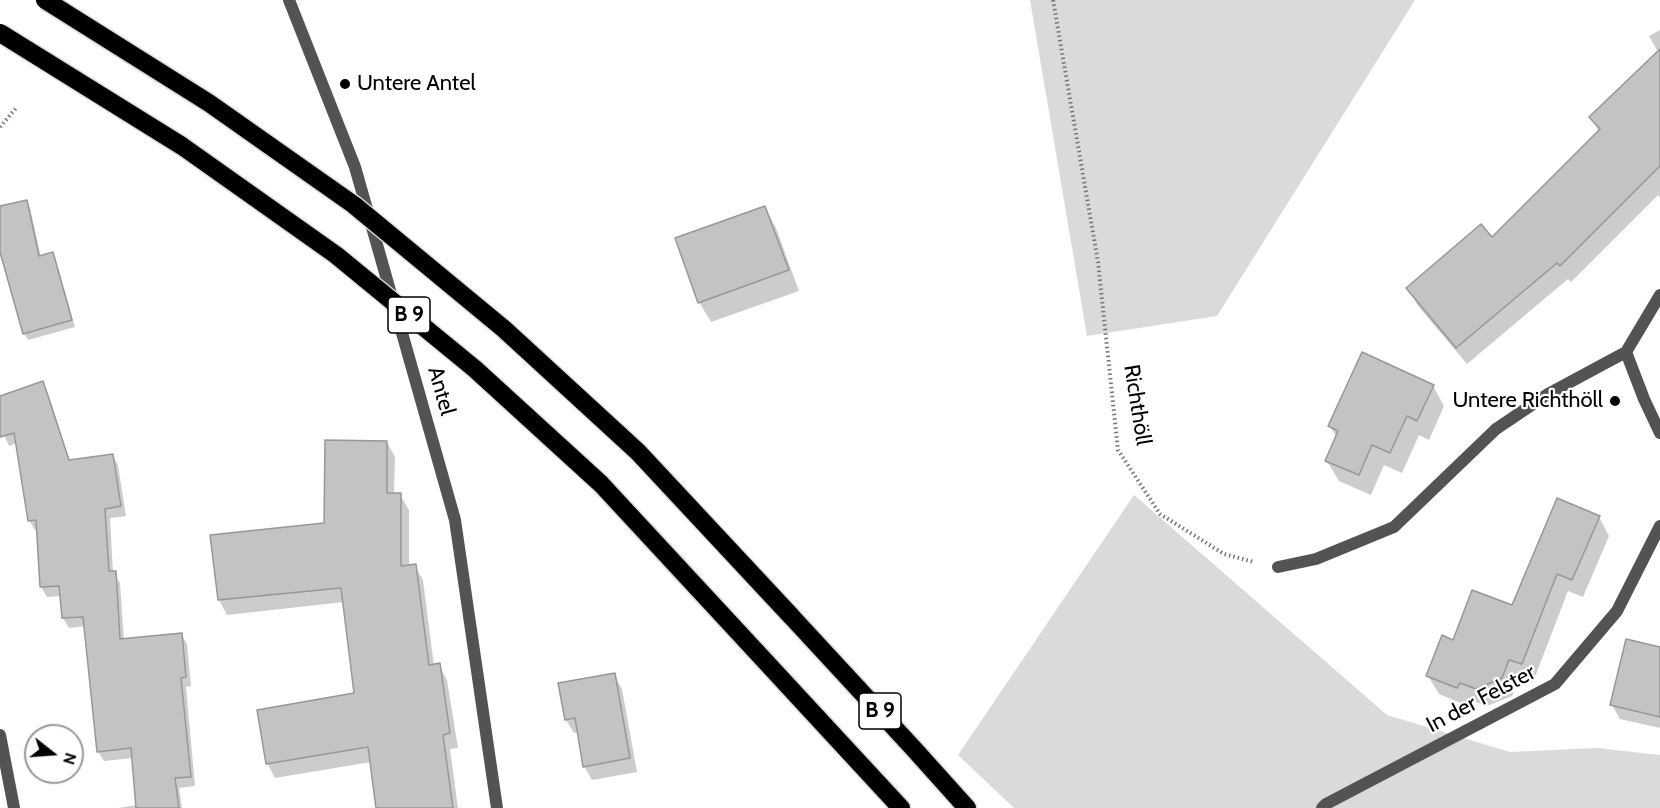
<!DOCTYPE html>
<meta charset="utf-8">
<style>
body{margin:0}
#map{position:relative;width:1660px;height:808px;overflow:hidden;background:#fff;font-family:Cabin,sans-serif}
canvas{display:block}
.north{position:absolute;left:24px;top:724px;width:60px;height:60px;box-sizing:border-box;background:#fff;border:2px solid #999;border-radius:50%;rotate:107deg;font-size:16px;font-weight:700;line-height:24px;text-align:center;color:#000}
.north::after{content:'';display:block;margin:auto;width:21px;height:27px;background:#000;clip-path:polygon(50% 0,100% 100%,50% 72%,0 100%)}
</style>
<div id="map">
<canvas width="1660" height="808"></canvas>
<div class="north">N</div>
</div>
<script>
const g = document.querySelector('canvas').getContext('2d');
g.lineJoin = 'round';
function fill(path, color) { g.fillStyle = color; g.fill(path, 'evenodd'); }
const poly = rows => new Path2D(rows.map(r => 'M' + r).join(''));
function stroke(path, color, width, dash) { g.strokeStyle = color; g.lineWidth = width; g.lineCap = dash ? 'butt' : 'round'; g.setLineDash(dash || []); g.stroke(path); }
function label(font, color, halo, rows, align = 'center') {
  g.font = font + ' Cabin,sans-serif'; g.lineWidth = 4.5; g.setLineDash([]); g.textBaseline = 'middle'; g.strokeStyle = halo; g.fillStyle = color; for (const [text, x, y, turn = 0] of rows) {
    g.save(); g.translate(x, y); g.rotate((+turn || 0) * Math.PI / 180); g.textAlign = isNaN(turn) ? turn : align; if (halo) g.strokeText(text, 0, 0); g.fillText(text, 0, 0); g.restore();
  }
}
fill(poly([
 [1030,0,1415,0,1217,316,1087,336],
 [1134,495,1387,715,1510,752,1597,748,1660,755,1660,808,1014,808,958,755]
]), '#dadada');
fill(poly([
 [1660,30,1660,198,1658,195,1571,282,1568,279,1467,364,1418,306,1408,288,1492,239,1599,132,1591,117,1658,52,1649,36],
 [26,202,30,208,41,257,52,254,56,261,75,327,28,340,24,333,3,256,0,257,0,207],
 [765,208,776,228,799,291,711,322,699,302],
 [42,383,48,393,70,462,112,455,118,465,126,516,110,518,113,573,120,583,124,641,181,634,187,644,191,686,186,687,195,786,179,788,182,808,118,808,137,805,133,758,104,761,98,751,86,626,69,628,63,618,61,596,47,597,41,587,38,530,35,530,29,520,17,443,9,446,0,426,0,397],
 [1433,386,1444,406,1429,440,1419,435,1402,473,1384,465,1371,495,1339,481,1327,461,1337,438,1330,426],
 [387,442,395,457,394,495,400,495,409,510,409,567,415,566,423,580,434,666,439,665,447,680,458,748,450,749,458,808,377,808,371,762,275,778,267,763,355,694,344,602,227,615,219,600,212,536,325,524],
 [1599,517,1609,536,1583,597,1568,591,1533,682,1519,677,1512,696,1487,706,1470,700,1468,706,1439,694,1428,676,1454,641,1512,607],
 [1660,649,1660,728,1620,719,1612,705],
 [614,675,622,689,637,772,592,780,584,766,579,732,574,733,566,720]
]), '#0003');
const building = poly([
 [1660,49,1660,166,1560,266,1557,263,1456,348,1406,288,1481,224,1492,237,1600,129,1589,117,1660,49],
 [27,200,39,256,53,252,72,320,23,334,0,252,0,206,27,200],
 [765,206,789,270,698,303,675,238,765,206],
 [1362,352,1434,385,1417,421,1407,416,1390,453,1372,445,1359,475,1325,461,1338,431,1328,426,1362,352],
 [43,381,69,460,113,454,121,506,105,509,109,571,116,571,120,639,182,633,186,677,181,678,191,777,175,778,179,808,136,808,131,748,97,752,83,617,62,618,59,586,40,587,36,520,28,521,14,433,0,437,0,396,43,381],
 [325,440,387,441,387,493,401,493,401,566,416,564,429,665,440,663,450,733,443,735,453,808,376,808,368,747,266,764,257,710,354,693,341,588,218,600,210,535,324,523,325,440],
 [1557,498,1600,516,1572,580,1557,574,1522,664,1509,660,1502,678,1476,689,1460,683,1457,688,1426,676,1442,635,1453,640,1472,590,1512,605,1557,498],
 [1626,639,1660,647,1660,717,1610,705,1626,639],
 [615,673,630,758,583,767,575,718,565,720,558,683,615,673]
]);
fill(building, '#c3c3c3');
stroke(building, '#979797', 1.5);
const highway = poly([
 [791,616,914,749,967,808],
 [765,661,901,808]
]);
stroke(highway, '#dbdbdb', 21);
stroke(poly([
 [1053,0,1098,262,1118,450,1160,514,1224,554,1254,562],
 [0,127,17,107]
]), '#757575', 4, [1.5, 3]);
stroke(poly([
 [289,0,355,167,455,520,497,808],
 [1660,295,1626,352,1644,399,1660,433],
 [1278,567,1316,559,1394,527,1496,429,1548,394,1626,352],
 [0,735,14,808],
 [1322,808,1326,804,1555,684,1617,611,1660,526]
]), '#535353', 12);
stroke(highway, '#000', 18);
const highwayBridge = poly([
 [45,0,209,103,354,205,504,329,638,452,791,616],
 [0,33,182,146,336,255,475,369,601,484,765,661]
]);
stroke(highwayBridge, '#dbdbdb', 21, []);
stroke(highwayBridge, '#000', 18);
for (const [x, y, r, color] of [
 [345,84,6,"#000"],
 [1615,401,6,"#000"]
]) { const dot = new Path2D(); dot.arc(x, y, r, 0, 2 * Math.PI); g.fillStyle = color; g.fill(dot); stroke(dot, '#fff', 2); }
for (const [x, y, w] of [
 [409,315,42],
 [880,711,42]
]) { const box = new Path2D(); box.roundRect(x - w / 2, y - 18, w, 36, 4.5); g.fillStyle = '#fff'; g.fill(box); stroke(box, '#000', 1.5); }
label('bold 21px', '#000', null, [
 ["B 9",409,315],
 ["B 9",880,711]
]);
label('22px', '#000', '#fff', [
 ["Untere Antel",357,84],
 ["Untere Richthöll",1603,401,"right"]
], 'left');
label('22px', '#000', '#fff', [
 ["Antel",441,391,74],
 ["Richthöll",1137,405,81],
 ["In der Felster",1481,699,-28]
]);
</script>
